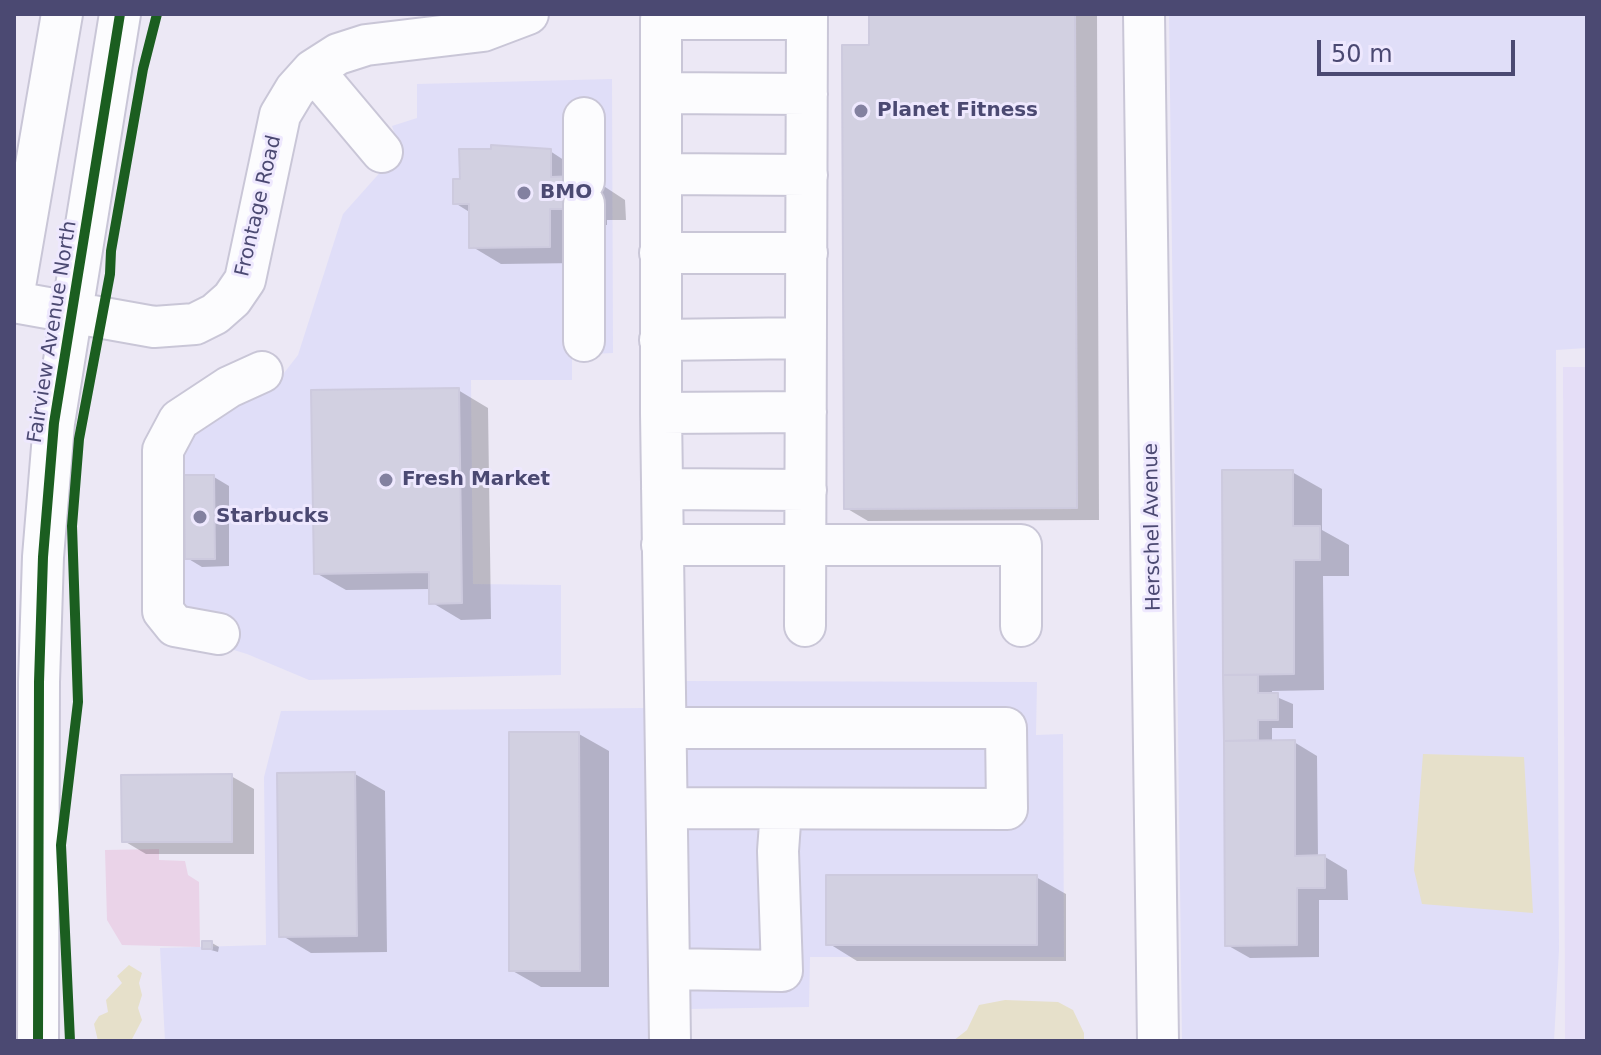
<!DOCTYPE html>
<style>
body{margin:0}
#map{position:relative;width:1601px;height:1055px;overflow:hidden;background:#ece8f5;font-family:"DejaVu Sans",sans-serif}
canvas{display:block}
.frame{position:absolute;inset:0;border:16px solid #4b4972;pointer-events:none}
.scale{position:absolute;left:1317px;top:40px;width:198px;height:36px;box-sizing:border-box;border:4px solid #4b4972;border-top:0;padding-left:10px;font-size:24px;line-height:28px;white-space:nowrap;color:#4b4972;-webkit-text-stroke:6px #eee8fe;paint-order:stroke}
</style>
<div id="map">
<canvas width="1601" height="1055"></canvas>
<div class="frame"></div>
<div class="scale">50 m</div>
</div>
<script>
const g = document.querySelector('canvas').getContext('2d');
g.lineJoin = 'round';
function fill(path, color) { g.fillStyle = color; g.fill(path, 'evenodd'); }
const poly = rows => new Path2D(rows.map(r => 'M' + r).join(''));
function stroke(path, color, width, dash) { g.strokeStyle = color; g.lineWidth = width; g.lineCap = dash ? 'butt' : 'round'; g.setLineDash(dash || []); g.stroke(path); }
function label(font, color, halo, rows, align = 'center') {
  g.font = font + ' "DejaVu Sans",sans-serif'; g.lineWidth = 6; g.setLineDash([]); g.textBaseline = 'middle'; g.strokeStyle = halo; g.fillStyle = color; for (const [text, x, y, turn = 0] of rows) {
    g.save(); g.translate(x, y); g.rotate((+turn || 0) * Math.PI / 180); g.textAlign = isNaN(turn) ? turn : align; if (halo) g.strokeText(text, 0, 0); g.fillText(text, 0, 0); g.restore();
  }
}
fill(poly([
 [1563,367,1587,367,1587,1041,1565,1041]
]), '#e5def7');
fill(poly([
 [1169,14,1587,14,1587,348,1556,350,1559,950,1554,1041,1182,1041],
 [612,79,613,353,572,355,572,380,471,380,473,584,561,585,561,675,309,680,247,654,165,629,160,423,277,382,298,355,343,214,400,150,392,126,417,118,417,84],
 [685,681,1037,682,1036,735,1063,734,1064,957,810,957,809,1007,689,1009,688,1041,165,1041,160,948,266,945,264,777,281,711,646,708]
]), '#e0def8');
fill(poly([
 [159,849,159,860,185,861,188,875,199,882,200,947,122,945,107,920,105,850]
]), '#ead3e8');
fill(poly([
 [1423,754,1524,757,1533,913,1422,904,1414,870],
 [129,965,142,973,139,983,142,995,138,1008,142,1020,131,1041,98,1041,94,1024,99,1016,108,1012,106,1000,122,983,117,976],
 [1005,1000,1058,1002,1073,1010,1084,1033,1084,1041,953,1041,967,1030,979,1005]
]), '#e6e0ca');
fill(poly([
 [871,14,1097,14,1099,520,868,521,846,508],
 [530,147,550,151,625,200,626,220,607,220,607,225,579,225,580,263,501,264,471,246,471,213,455,203,462,181,461,151],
 [458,390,488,408,491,619,461,620,431,602,431,589,346,590,316,573],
 [1224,472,1292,472,1322,489,1322,530,1349,545,1349,576,1323,576,1324,690,1272,691,1272,695,1293,704,1293,728,1272,728,1272,742,1294,742,1317,756,1318,857,1325,857,1347,870,1348,900,1319,900,1319,957,1250,958,1227,945],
 [214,477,229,486,229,566,202,567,187,558],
 [579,734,609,751,609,987,541,987,511,970],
 [355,774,385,791,387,952,311,953,281,935],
 [231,776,254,789,254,854,146,854,124,841],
 [1036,877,1066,894,1066,961,857,961,828,943],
 [212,943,219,947,218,952,204,948]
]), '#0003');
const building = poly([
 [869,14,1075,14,1077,508,844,509,842,45,869,45,869,14],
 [491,145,551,149,551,177,578,176,577,209,550,209,550,247,469,248,469,204,453,204,453,179,460,179,459,149,491,149,491,145],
 [459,388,462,603,429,604,429,572,314,574,311,390,459,388],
 [1222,470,1293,470,1293,526,1320,526,1320,560,1294,560,1294,674,1223,675,1222,470],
 [184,475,214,475,215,559,185,559,184,475],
 [1223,675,1258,675,1258,693,1278,693,1278,720,1258,720,1258,740,1224,741,1223,675],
 [509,732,579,732,580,971,509,971,509,732],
 [1295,740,1295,856,1325,855,1325,888,1297,888,1297,945,1225,946,1224,741,1295,740],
 [355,772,357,936,279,937,277,773,355,772],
 [232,774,232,842,122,842,121,775,232,774],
 [826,875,1037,875,1037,945,826,945,826,875],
 [202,941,212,941,212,949,202,949,202,941]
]);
fill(building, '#d2d0e1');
stroke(building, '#cdcade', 2);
const minor = poly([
 [1144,14,1158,1041],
 [313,70,382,152],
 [661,93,807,94],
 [584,118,584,181],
 [661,174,807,175],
 [584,204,584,341],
 [660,253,807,253],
 [14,292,62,14],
 [14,302,154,327,195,324,215,314,232,299,245,280,280,115,295,90,313,70,338,54,366,45,483,31,528,14],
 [660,340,806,338],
 [661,413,806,412],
 [662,489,806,490],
 [662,545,1021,545,1021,626],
 [805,626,807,14],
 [219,634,175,626,163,611,163,450,179,420,229,387,262,372],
 [667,728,1006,728,1007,809,668,808],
 [670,969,782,971,778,851,781,809],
 [38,1041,39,682,43,557,54,423,120,14],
 [670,1041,661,413,661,19,807,19]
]);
stroke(minor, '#c9c6d7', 44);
stroke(minor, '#fcfcfe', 40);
stroke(poly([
 [38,1041,39,682,43,557,54,423,120,14],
 [70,1041,61,845,78,702,72,526,79,439,110,274,111,251,143,69,157,14]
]), '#1b5e20', 10);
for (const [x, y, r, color] of [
 [861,111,8,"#8381a0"],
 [524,193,8,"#8381a0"],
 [386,480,8,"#8381a0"],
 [200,517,8,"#8381a0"]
]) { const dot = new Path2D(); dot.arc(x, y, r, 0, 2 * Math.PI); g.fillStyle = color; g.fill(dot); stroke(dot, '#eee8fe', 3); }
label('bold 20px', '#4b4972', '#eee8fe', [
 ["Planet Fitness",877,111],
 ["BMO",540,193],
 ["Fresh Market",402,480],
 ["Starbucks",216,517]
], 'left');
label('20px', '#4b4972', '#eee8fe', [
 ["Frontage Road",259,206,-77],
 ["Fairview Avenue North",53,332,-81],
 ["Herschel Avenue",1153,527,-91]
]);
</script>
